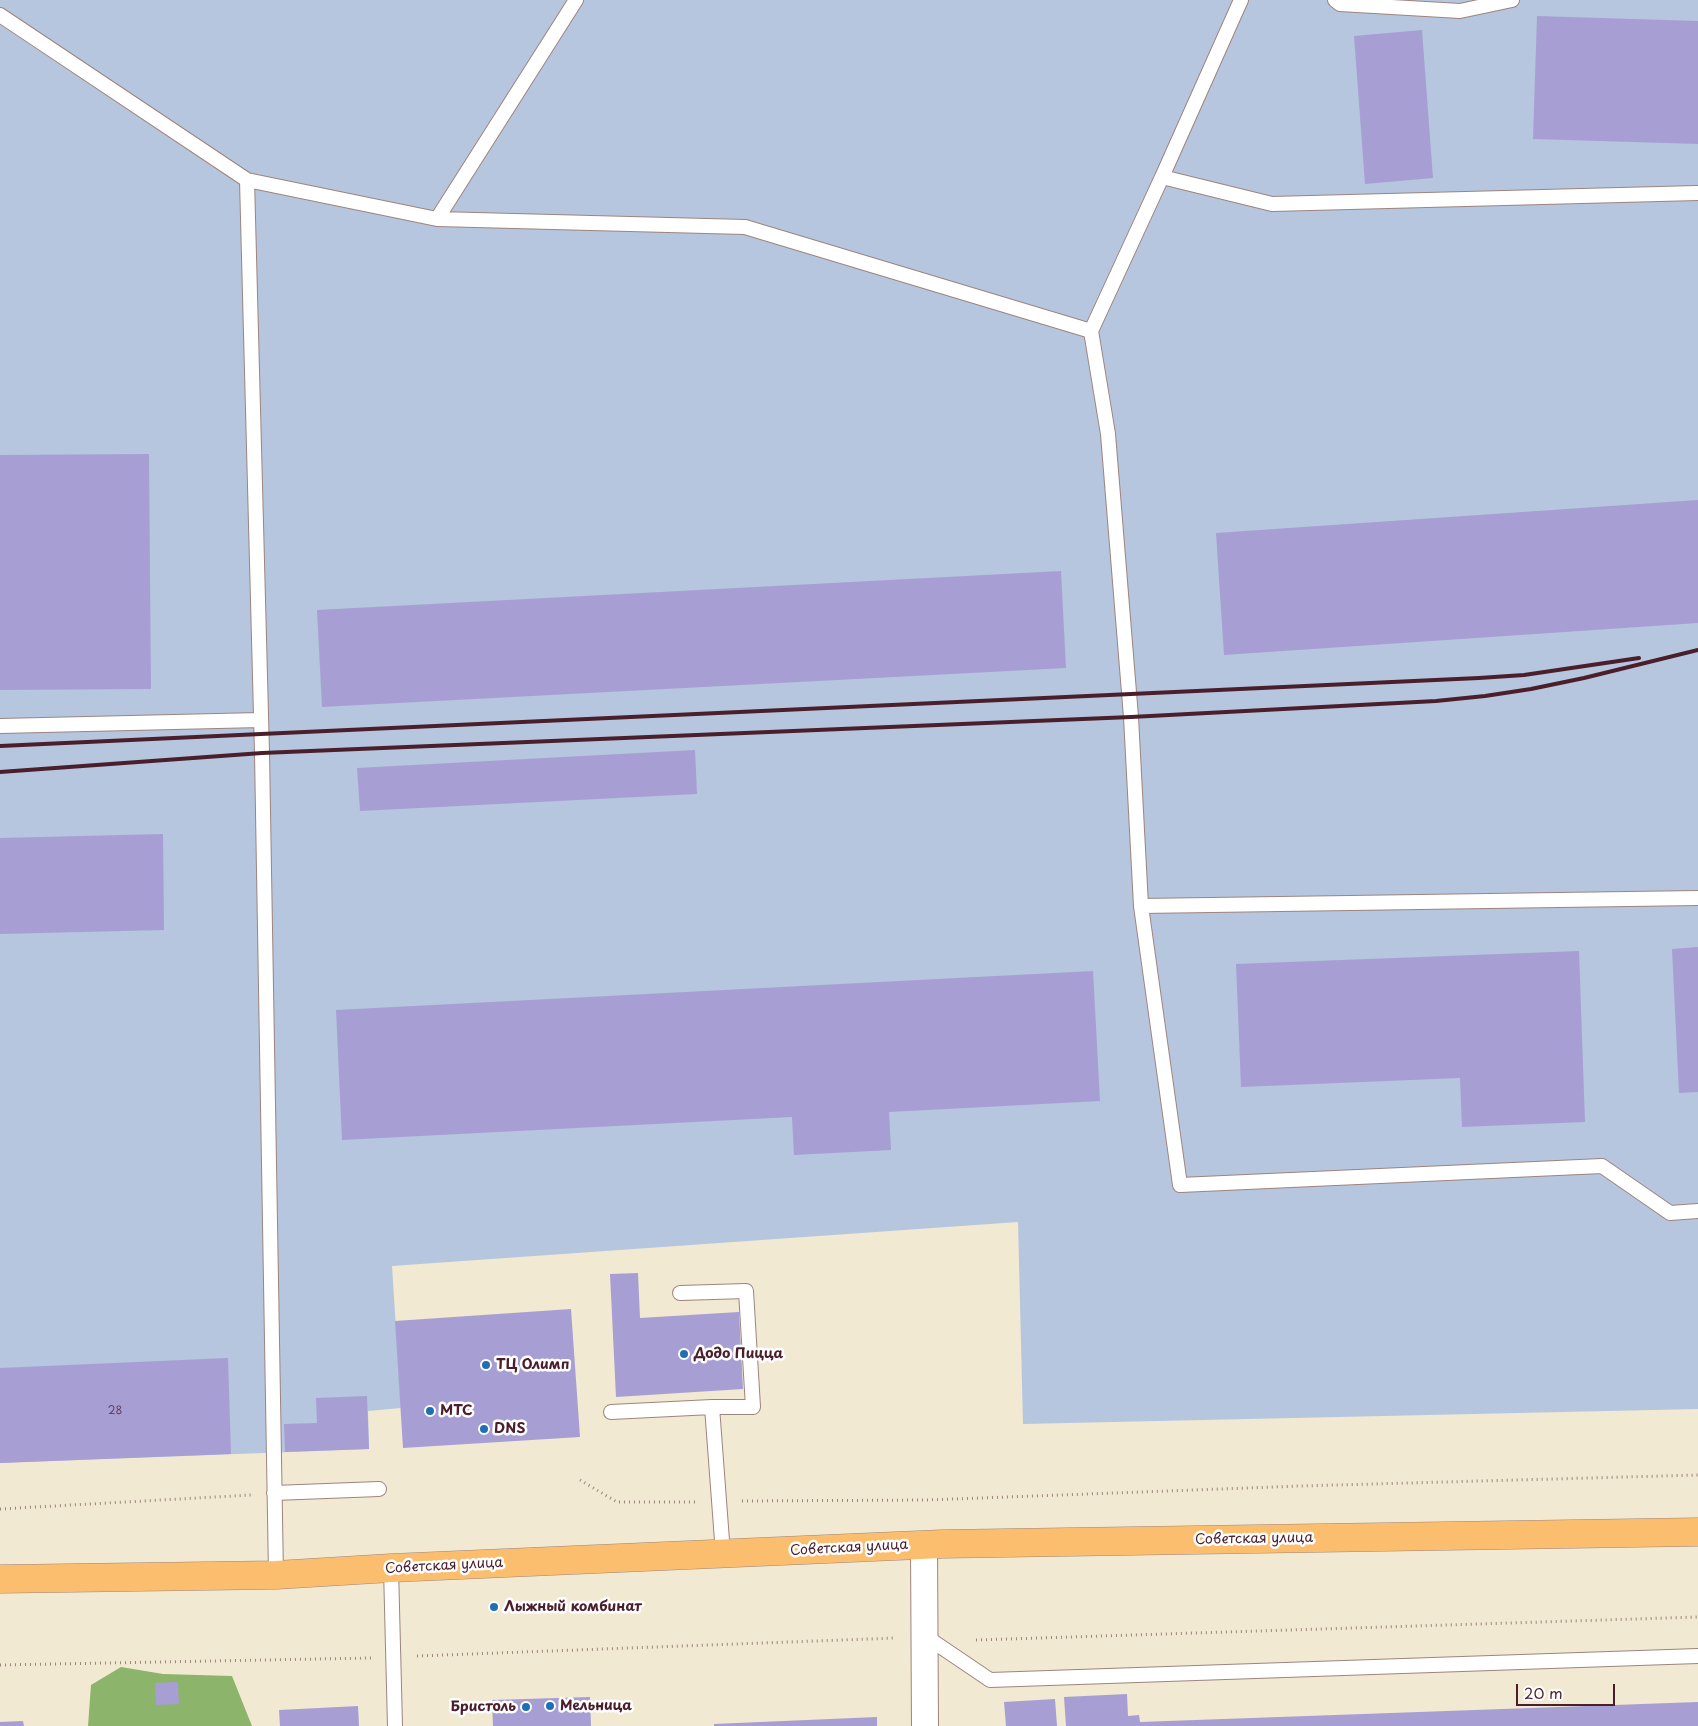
<!DOCTYPE html>
<meta charset="utf-8">
<style>
body{margin:0}
#map{position:relative;width:1698px;height:1726px;overflow:hidden;background:#f1e9d1;font-family:"Playpen Sans",sans-serif}
canvas{display:block}
.scale{position:absolute;left:1516px;top:1684px;width:99px;height:22px;box-sizing:border-box;border:2px solid #4a1f2b;border-top:0;padding-left:6px;font-size:15px;line-height:18px;white-space:nowrap;color:#4a1f2b;-webkit-text-stroke:4px #fff;paint-order:stroke}
</style>
<div id="map">
<canvas width="1698" height="1726"></canvas>
<div class="scale">20 m</div>
</div>
<script>
const g = document.querySelector('canvas').getContext('2d');
g.lineJoin = 'round';
function fill(path, color) { g.fillStyle = color; g.fill(path, 'evenodd'); }
const poly = rows => new Path2D(rows.map(r => 'M' + r).join(''));
function stroke(path, color, width, dash) { g.strokeStyle = color; g.lineWidth = width; g.lineCap = dash ? 'butt' : 'round'; g.setLineDash(dash || []); g.stroke(path); }
function label(font, color, halo, rows, align = 'center') {
  g.font = font + ' "Playpen Sans",sans-serif'; g.lineWidth = 5; g.setLineDash([]); g.textBaseline = 'middle'; g.strokeStyle = halo; g.fillStyle = color; for (const [text, x, y, turn = 0] of rows) {
    g.save(); g.translate(x, y); g.rotate((+turn || 0) * Math.PI / 180); g.textAlign = isNaN(turn) ? turn : align; if (halo) g.strokeText(text, 0, 0); g.fillText(text, 0, 0); g.restore();
  }
}
fill(poly([
 [0,0,1698,0,1698,1409,1023,1424,1018,1222,392,1266,401,1408,368,1411,369,1449,0,1463]
]), '#b6c6de');
fill(poly([
 [121,1667,163,1674,232,1676,252,1726,88,1726,91,1685]
]), '#8cb46a');
fill(poly([
 [1537,16,1698,21,1698,144,1533,139],
 [1422,30,1433,178,1365,184,1354,36],
 [149,454,151,689,0,690,0,455],
 [1698,500,1698,623,1224,655,1216,533],
 [1061,571,1066,668,322,707,317,610],
 [695,750,697,794,360,811,357,768],
 [163,834,164,930,0,934,0,838],
 [1698,947,1698,1092,1679,1093,1672,949],
 [1579,951,1585,1122,1462,1127,1460,1078,1241,1087,1236,964],
 [1093,971,1100,1101,889,1112,891,1150,794,1155,792,1117,342,1140,336,1010],
 [638,1273,640,1318,739,1312,743,1389,616,1397,610,1274],
 [571,1309,580,1437,403,1448,395,1321],
 [228,1358,231,1454,0,1463,0,1368],
 [367,1396,369,1449,285,1452,284,1424,317,1423,316,1398],
 [178,1682,179,1704,156,1705,155,1683],
 [1127,1694,1128,1716,1139,1715,1140,1722,1698,1702,1698,1726,1066,1726,1064,1697],
 [590,1697,591,1726,493,1726,492,1700],
 [1055,1699,1057,1726,1006,1726,1004,1702],
 [358,1706,359,1726,280,1726,279,1710],
 [877,1717,877,1726,714,1726,714,1724],
 [23,1721,24,1726,0,1726,0,1722]
]), '#a79ed4');
const service = poly([
 [1335,0,1340,4,1460,11,1512,0],
 [0,15,247,180,262,753,276,1575],
 [1162,177,1241,0],
 [247,180,437,219,745,227,1091,331,1162,177,1272,204,1698,193],
 [437,219,576,0],
 [1091,331,1108,434,1131,717,1141,906,1180,1185,1602,1166,1670,1213,1698,1211],
 [0,726,261,720],
 [1141,906,1698,898],
 [680,1293,746,1291,753,1407,712,1407],
 [611,1412,712,1407,723,1554],
 [274,1493,379,1489],
 [391,1568,395,1726],
 [925,1636,990,1680,1698,1656]
]);
const minor = poly([
 [924,1545,925,1726]
]);
const primary = poly([
 [0,1579,276,1575,391,1568,942,1544,1698,1532]
]);
stroke(service, '#9e847e', 16);
stroke(minor, '#9e847e', 28);
stroke(primary, '#9e847e', 29);
stroke(poly([
 [580,1480,617,1502,695,1502],
 [742,1501,928,1500,1300,1486,1698,1475],
 [0,1509,251,1495],
 [976,1640,1698,1617],
 [417,1656,895,1638],
 [0,1665,371,1658]
]), '#9e847e', 3, [1, 4]);
stroke(service, '#fff', 14);
stroke(minor, '#fff', 26);
stroke(primary, '#fabe6e', 28);
stroke(poly([
 [0,746,1479,678,1524,675,1639,658],
 [0,772,262,753,1131,717,1436,701,1485,696,1531,689,1584,678,1698,650]
]), '#4a1f2b', 4);
for (const [x, y, r, color] of [
 [684,1354,5,"#1f6fb2"],
 [486,1365,5,"#1f6fb2"],
 [430,1411,5,"#1f6fb2"],
 [484,1429,5,"#1f6fb2"],
 [494,1607,5,"#1f6fb2"],
 [550,1706,5,"#1f6fb2"],
 [526,1707,5,"#1f6fb2"]
]) { const dot = new Path2D(); dot.arc(x, y, r, 0, 2 * Math.PI); g.fillStyle = color; g.fill(dot); stroke(dot, '#fff', 2); }
label('11px', '#613f55', null, [
 ["28",115,1411]
]);
label('bold 14px', '#4a1f2b', '#fff', [
 ["Додо Пицца",694,1354],
 ["ТЦ Олимп",496,1365],
 ["МТС",440,1411],
 ["DNS",494,1429],
 ["Лыжный комбинат",504,1607],
 ["Мельница",560,1706],
 ["Бристоль",516,1707,"right"]
], 'left');
label('14px', '#4a1f2b', '#fff', [
 ["Советская улица",1254,1539,-1],
 ["Советская улица",849,1548,-3],
 ["Советская улица",444,1566,-3]
]);
</script>
